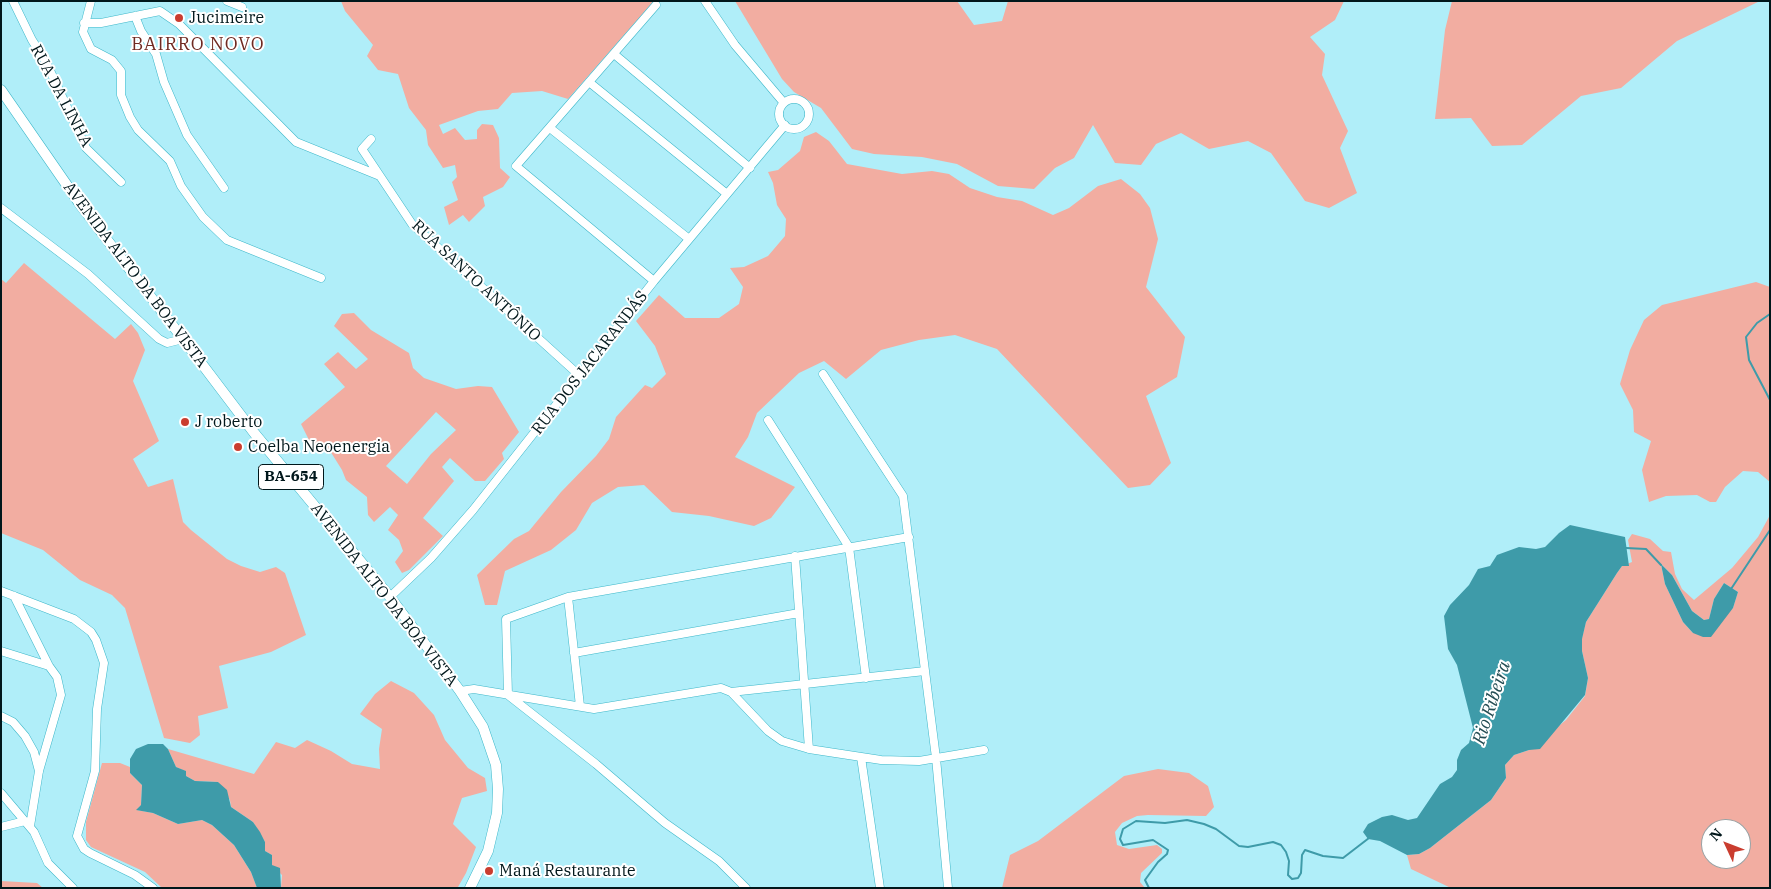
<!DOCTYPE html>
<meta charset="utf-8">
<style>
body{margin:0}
#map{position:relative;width:1771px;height:889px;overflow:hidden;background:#b0eef9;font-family:"IBM Plex Serif",serif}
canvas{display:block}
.frame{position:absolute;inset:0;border:2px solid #00171b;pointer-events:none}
.north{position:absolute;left:1701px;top:819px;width:50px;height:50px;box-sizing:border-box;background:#fff;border:1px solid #99a2a4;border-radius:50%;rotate:313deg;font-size:14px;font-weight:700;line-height:20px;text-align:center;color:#00171b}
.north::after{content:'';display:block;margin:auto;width:18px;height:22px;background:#ca3d2f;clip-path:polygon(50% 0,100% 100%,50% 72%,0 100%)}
</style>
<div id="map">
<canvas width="1771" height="889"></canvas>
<div class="frame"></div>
<div class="north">N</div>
</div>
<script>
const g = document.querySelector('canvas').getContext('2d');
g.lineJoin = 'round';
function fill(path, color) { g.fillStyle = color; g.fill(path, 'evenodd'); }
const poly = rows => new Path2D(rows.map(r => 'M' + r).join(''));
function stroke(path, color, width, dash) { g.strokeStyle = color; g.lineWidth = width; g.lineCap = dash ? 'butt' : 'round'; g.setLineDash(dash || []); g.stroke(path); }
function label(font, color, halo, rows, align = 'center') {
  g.font = font + ' "IBM Plex Serif",serif'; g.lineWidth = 4; g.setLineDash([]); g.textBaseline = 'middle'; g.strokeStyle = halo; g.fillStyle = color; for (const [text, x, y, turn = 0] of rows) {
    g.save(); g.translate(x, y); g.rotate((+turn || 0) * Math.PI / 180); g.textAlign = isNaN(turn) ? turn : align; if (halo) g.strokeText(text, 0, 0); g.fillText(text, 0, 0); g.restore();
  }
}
fill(poly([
 [341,1,652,1,653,2,568,99,542,91,512,93,498,109,478,111,439,125,443,134,455,128,465,140,477,139,477,130,482,124,493,125,499,138,500,168,510,177,503,187,483,197,485,206,469,222,463,215,449,225,444,207,458,200,452,182,457,177,455,165,443,168,428,145,426,130,409,108,398,74,378,70,367,56,373,45,345,11],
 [735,1,957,1,974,25,1002,21,1008,1,1344,1,1335,20,1310,37,1325,54,1322,75,1348,131,1340,148,1357,193,1329,208,1305,201,1271,153,1248,141,1209,149,1181,133,1156,144,1141,165,1115,163,1093,125,1074,158,1055,168,1034,189,998,186,957,164,922,157,874,154,852,149,821,108,794,92,782,79],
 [1452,1,1760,1,1677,41,1621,88,1581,96,1522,145,1492,146,1471,118,1435,119,1445,30],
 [816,132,829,141,847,164,902,174,932,171,949,174,970,188,997,197,1022,201,1053,215,1069,208,1098,186,1121,179,1140,194,1150,208,1158,239,1146,287,1185,337,1177,377,1146,396,1171,463,1150,485,1128,488,997,349,955,335,919,340,881,350,846,379,824,361,799,373,757,413,748,437,735,457,795,487,771,518,754,526,709,516,672,512,644,485,618,487,592,503,576,530,551,550,505,571,497,605,485,605,477,575,514,539,529,531,561,492,596,456,609,439,616,417,645,385,652,388,666,374,655,346,636,321,659,295,685,318,719,318,739,304,743,287,730,268,744,267,768,256,785,236,786,219,777,205,773,183,768,172,778,170,800,151,804,137],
 [24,263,115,339,131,324,138,333,145,350,133,381,159,441,133,459,148,487,173,479,183,522,191,530,227,559,241,566,260,572,276,567,285,573,306,635,271,652,219,666,228,708,198,716,200,735,190,743,164,738,125,608,112,595,80,580,43,550,1,533,1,279,6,283],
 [1756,282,1770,287,1770,482,1758,472,1743,471,1725,487,1716,502,1710,502,1697,495,1666,496,1649,502,1642,470,1651,441,1634,432,1633,410,1620,384,1630,350,1644,320,1662,305],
 [354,313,371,330,409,353,413,368,424,378,456,389,478,386,492,387,519,432,502,453,504,459,485,481,475,481,450,458,442,467,454,481,423,518,443,536,409,570,402,573,395,562,403,551,399,540,388,530,398,515,390,507,374,522,368,515,367,497,346,480,342,470,327,446,312,446,301,424,345,387,324,364,338,352,356,369,368,359,334,326,342,314],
 [436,412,456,430,431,454,407,484,386,466],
 [1770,515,1770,888,1451,888,1411,869,1407,855,1419,854,1430,848,1491,800,1506,778,1505,765,1514,755,1529,750,1566,720,1585,696,1588,678,1582,651,1582,638,1586,622,1617,573,1622,566,1632,562,1628,540,1632,534,1650,539,1663,551,1671,552,1675,574,1682,589,1694,600,1732,568,1758,537],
 [1661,564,1672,575,1692,611,1704,620,1709,619,1714,599,1724,583,1738,592,1733,608,1693,633,1683,622,1665,584],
 [1711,829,1741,829,1741,859,1711,859],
 [391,681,414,693,434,715,445,740,468,768,485,778,487,791,462,798,453,824,476,847,466,873,458,887,281,888,282,875,272,865,272,855,265,851,265,842,253,822,231,807,230,800,218,782,195,781,186,776,185,771,176,767,168,749,254,774,276,742,295,748,307,740,331,751,352,764,380,769,379,749,382,729,360,714,375,694],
 [102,763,120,763,130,767,130,773,142,785,141,805,137,810,153,813,178,824,202,820,212,825,234,845,251,872,257,888,162,888,145,872,91,847,86,840,86,822],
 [1158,769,1189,773,1208,786,1214,807,1206,816,1148,815,1137,816,1122,823,1115,832,1117,845,1129,849,1157,845,1162,849,1162,853,1141,873,1140,882,1145,888,1002,888,1010,855,1038,841,1124,776],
 [1,881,37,883,43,888,1,888]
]), '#f2ada1');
fill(poly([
 [1570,525,1625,537,1629,566,1622,566,1617,573,1586,622,1582,639,1582,651,1588,678,1585,695,1540,749,1529,750,1514,755,1505,765,1506,778,1491,800,1430,848,1419,854,1407,855,1380,841,1368,839,1363,832,1368,824,1382,817,1392,815,1408,820,1417,818,1440,784,1452,777,1457,770,1457,760,1461,750,1469,743,1473,728,1457,665,1448,649,1444,616,1450,605,1469,585,1478,569,1490,566,1497,555,1519,547,1536,549,1545,547,1559,533],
 [1661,564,1672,575,1692,611,1704,620,1709,619,1714,599,1724,583,1738,592,1733,608,1711,637,1703,637,1693,633,1683,622,1665,584],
 [148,744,163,744,168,749,176,767,186,771,186,776,195,781,218,782,227,790,231,807,253,822,260,832,265,842,265,851,272,855,272,865,280,868,281,888,257,888,251,872,234,845,212,825,202,820,178,824,153,813,136,810,141,805,142,785,130,773,130,759,136,749]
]), '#3e9ba9');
stroke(poly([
 [1770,314,1757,323,1746,337,1749,360,1770,400],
 [1626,548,1646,549,1661,565],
 [1731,589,1770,530],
 [1149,888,1145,880,1158,862,1167,854,1168,850,1153,840,1123,845,1120,839,1123,829,1136,821,1165,823,1187,820,1204,824,1216,829,1239,846,1248,847,1273,842,1281,845,1286,852,1289,861,1288,875,1292,879,1298,878,1301,873,1302,855,1305,850,1323,856,1343,858,1369,838]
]), '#3e9ba9', 2);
const minor = poly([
 [13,1,32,40,46,62,86,148,121,182],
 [91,1,83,32,91,49,112,60,121,71,121,95,130,117,138,130,170,161,181,186,203,217,227,240,321,278],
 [227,1,242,7],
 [705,1,735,45,784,103],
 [135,16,141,31,156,54,164,82,187,135,224,188],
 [84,23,101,23,160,11,179,24,296,142,380,176,412,224,580,376],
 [614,54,750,168],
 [589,82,727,194],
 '779 114a15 15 0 1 1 30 0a15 15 0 1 1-30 0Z',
 [550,128,689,239],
 [371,139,362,149,380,176],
 [1,208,88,274,159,339,167,343,183,339],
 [654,281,516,166,656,5],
 [823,374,903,496,936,758,948,888],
 [768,420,849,547,866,678],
 [795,556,809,749],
 [1,591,74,619,91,632,96,640,104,663,97,709,95,771,77,836,84,849,90,853,135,875,153,888],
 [14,596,49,666,57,677,61,695,39,771,30,826],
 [390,597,431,558,473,510,654,281,785,125],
 [568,597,580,706],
 [1,651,49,666],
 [574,653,799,613],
 [460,691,474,689,594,709,721,688,731,692,768,731,782,741,809,749,881,760,919,761,984,750],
 [731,692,925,671],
 [1,716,13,722,25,736,34,752,39,771],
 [861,757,880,888],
 [1,793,34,832,48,863,73,888],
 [1,827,25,821],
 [746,888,719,861,665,823,596,764,508,695,506,619,568,597,909,537]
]);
const major = poly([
 [1,90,82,207,183,339,255,434,390,597,460,691,483,727,496,765,498,789,497,813,488,851,470,888]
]);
stroke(minor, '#3db7c9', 9);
stroke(major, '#3db7c9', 11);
stroke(minor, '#fff', 8);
stroke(major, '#fff', 10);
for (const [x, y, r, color] of [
 [179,18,5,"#ca3d2f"],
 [185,422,5,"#ca3d2f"],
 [238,447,5,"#ca3d2f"],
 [489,871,5,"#ca3d2f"]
]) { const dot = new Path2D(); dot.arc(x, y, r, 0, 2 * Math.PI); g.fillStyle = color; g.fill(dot); stroke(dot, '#fff', 2); }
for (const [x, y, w] of [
 [291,477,65]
]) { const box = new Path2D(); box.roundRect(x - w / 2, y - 12.5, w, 25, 4); g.fillStyle = '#fff'; g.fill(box); stroke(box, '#00171b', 1); }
label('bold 15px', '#00171b', null, [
 ["BA-654",291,477]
]);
label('16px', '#00171b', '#fff', [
 ["Jucimeire",189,18],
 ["J roberto",195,422],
 ["Coelba Neoenergia",248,447],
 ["Maná Restaurante",499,871]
], 'left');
label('16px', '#00171b', '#fff', [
 ["RUA DA LINHA",61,96,62],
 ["AVENIDA ALTO DA BOA VISTA",135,275,53],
 ["RUA SANTO ANTÔNIO",476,281,43],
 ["RUA DOS JACARANDÁS",590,363,-52],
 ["AVENIDA ALTO DA BOA VISTA",384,595,52]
]);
g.letterSpacing = '1px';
label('18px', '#6f2a22', '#fff', [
 ["BAIRRO NOVO",198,45]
]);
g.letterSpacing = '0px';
label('italic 18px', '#244d54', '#fff', [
 ["Rio Ribeira",1492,703,-72]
]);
</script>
